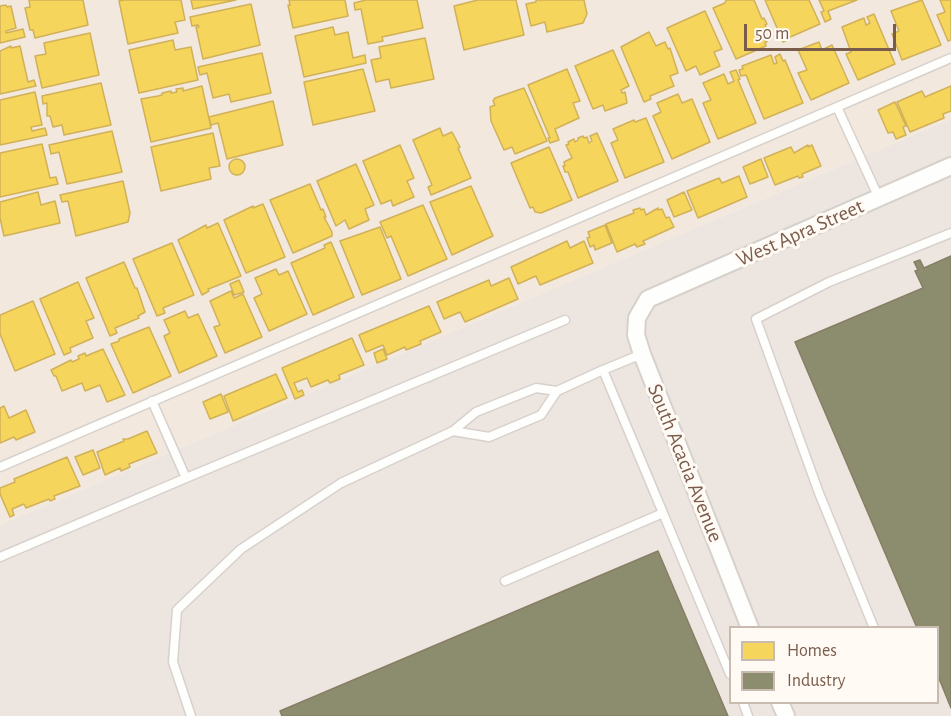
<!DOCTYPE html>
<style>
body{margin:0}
#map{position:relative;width:951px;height:716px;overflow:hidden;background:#f9f5f0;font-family:"Alegreya Sans",sans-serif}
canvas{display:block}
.legend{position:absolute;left:729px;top:626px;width:210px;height:78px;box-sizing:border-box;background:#fffaf3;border:2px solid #cabbb1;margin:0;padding:8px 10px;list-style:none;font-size:18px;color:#7a5c4d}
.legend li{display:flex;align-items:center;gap:12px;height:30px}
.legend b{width:30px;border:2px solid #cabbb1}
.scale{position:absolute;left:744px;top:24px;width:152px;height:27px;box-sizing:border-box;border:3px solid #7a5c4d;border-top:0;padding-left:8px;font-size:18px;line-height:21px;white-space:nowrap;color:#7a5c4d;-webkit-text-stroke:4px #fffaf3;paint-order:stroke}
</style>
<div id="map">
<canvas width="951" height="716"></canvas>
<ul class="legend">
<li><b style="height:16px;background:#f6d55c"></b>Homes</li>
<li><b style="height:16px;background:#8c8c6e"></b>Industry</li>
</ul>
<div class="scale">50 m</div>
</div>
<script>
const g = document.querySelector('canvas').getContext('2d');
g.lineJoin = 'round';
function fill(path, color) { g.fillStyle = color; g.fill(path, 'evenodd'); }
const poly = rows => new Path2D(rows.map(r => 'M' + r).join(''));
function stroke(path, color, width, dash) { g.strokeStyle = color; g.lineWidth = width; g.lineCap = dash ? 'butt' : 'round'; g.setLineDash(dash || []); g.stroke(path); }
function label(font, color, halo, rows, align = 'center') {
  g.font = font + ' "Alegreya Sans",sans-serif'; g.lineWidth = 6; g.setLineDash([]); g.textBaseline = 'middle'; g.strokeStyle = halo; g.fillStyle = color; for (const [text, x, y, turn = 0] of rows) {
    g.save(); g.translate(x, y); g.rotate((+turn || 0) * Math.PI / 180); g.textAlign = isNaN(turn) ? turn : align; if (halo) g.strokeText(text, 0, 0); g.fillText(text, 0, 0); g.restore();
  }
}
fill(poly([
 [0,0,951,0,951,119,0,525]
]), '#f2e8de');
fill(poly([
 [951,119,951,716,0,716,0,525],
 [730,628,938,628,938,702,730,702]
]), '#ede5e0');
const homes = poly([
 [29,0,83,0,88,25,35,38,33,30,30,30,25,8,30,7,29,0],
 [124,0,181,0,185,20,175,22,178,33,128,44,119,1,124,0],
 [191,0,236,0,193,9,191,0],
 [289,0,345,0,348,16,293,28,288,5,290,5,289,0],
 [366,0,417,0,423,28,382,37,383,41,368,44,361,9,355,10,354,3,366,0],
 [478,0,516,0,524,35,464,50,454,6,478,0],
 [536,0,584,0,587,14,583,23,547,32,545,22,531,26,526,4,536,2,536,0],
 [754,0,762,19,764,18,767,24,765,25,767,29,760,32,767,42,765,42,766,46,736,59,713,8,725,3,726,0,754,0],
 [765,0,809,0,820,24,788,38,789,39,783,42,765,0],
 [819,0,857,0,828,11,831,19,825,22,821,12,824,11,819,0],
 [922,0,941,45,902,60,892,34,899,31,891,11,922,0],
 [940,0,951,0,951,40,948,41,937,15,945,12,940,0],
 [251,4,260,45,203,59,196,27,199,27,198,25,192,26,190,17,251,4],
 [6,5,7,7,11,6,16,28,6,31,6,33,23,29,25,37,0,43,0,6,6,5],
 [705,11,722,49,714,52,720,66,700,75,696,66,686,71,667,28,705,11],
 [874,14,895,64,858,80,846,54,851,52,842,27,864,18,866,25,870,23,867,17,874,14],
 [333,27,335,35,348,32,353,58,365,55,366,63,304,77,295,36,333,27],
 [649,32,656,46,665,42,668,49,670,48,678,73,670,76,674,86,650,96,651,99,644,102,621,47,649,32],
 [90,33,99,75,42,88,35,56,46,54,44,43,90,33],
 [425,38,434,79,391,88,389,79,376,82,371,60,381,58,379,47,425,38],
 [173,40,175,50,191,47,198,80,139,93,129,50,173,40],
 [819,42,822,50,832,45,849,83,811,100,798,73,807,70,798,50,819,42],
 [11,46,11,48,20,46,28,82,34,80,36,86,0,94,0,51,11,46],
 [613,50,629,86,621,90,622,93,625,92,627,103,605,111,603,105,593,109,575,66,613,50],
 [262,53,271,93,231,102,229,94,213,98,207,73,200,75,198,67,262,53],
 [780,54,783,61,785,60,803,103,764,119,746,75,741,76,739,70,743,69,742,66,771,55,774,64,777,63,775,57,780,54],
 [363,69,375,111,313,125,304,82,363,69],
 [567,69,580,101,573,103,579,118,555,129,559,140,550,143,548,138,550,138,528,85,567,69],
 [736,70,740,79,738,80,756,123,718,139,703,103,711,100,703,83,724,74,728,84,734,81,730,72,736,70],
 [101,83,111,125,64,135,62,125,53,127,50,116,47,116,47,103,43,104,42,96,101,83],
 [202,86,211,128,151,142,141,99,158,96,162,95,162,93,171,91,171,93,177,92,176,89,183,88,183,91,202,86],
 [951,86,951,111,943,114,944,118,910,132,897,102,922,91,925,97,951,86],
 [524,88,547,141,515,154,512,147,504,150,491,121,490,107,495,105,493,101,495,98,524,88],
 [35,92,42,125,31,127,32,131,45,128,47,135,0,145,0,100,35,92],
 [678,94,682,103,692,99,710,142,672,159,653,116,661,112,657,103,678,94],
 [273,101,283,145,227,159,218,123,211,125,209,117,273,101],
 [895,102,906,126,903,127,906,135,896,139,893,132,888,133,878,110,895,102],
 [646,118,664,162,625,178,611,143,618,140,613,129,634,120,635,122,646,118],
 [440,128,443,136,452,132,460,147,458,148,471,178,431,195,428,187,432,185,413,140,440,128],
 [112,131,122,172,67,184,59,152,51,154,49,145,112,131],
 [213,133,220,166,209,168,211,179,161,191,151,147,213,133],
 [597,133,618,181,578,198,568,172,565,172,563,166,565,166,564,162,572,158,566,145,569,144,568,142,574,139,575,142,578,140,578,138,583,136,584,138,587,137,589,143,592,141,590,136,597,133],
 [42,144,50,178,56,177,58,184,0,197,0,153,42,144],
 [400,145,414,178,407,181,414,197,393,206,391,200,381,204,363,161,400,145],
 [808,145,808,147,812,145,821,166,802,174,803,177,799,178,798,176,775,185,764,158,791,147,794,153,808,145],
 [549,147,572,200,541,213,535,212,533,207,530,208,511,163,549,147],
 '229 167a8 8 0 1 1 16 0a8 8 0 1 1-16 0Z',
 [761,159,768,177,750,184,743,167,761,159],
 [356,164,374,205,365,209,369,220,349,229,345,220,336,226,317,181,356,164],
 [739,176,747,197,698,218,687,191,719,178,722,183,739,176],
 [123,181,130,213,128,222,76,236,68,201,62,202,60,195,123,181],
 [310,184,321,210,323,209,326,217,324,217,332,232,332,236,293,253,270,200,310,184],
 [471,186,493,236,452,255,430,202,471,186],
 [38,192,41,205,55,201,60,223,4,236,0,218,0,202,38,192],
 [684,192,692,210,674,217,667,200,684,192],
 [263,204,285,257,246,273,224,220,253,206,253,208,263,204],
 [423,205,447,259,408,276,391,236,387,238,380,222,423,205],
 [640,208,641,210,644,209,646,215,658,208,658,210,662,209,666,218,669,217,674,227,643,241,645,244,637,247,635,244,617,252,606,224,634,213,633,210,640,208],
 [218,223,241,276,211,288,208,289,209,291,202,295,178,240,206,225,207,228,218,223],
 [605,225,612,243,595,250,594,245,590,247,587,238,590,237,588,232,605,225],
 [380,227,401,279,362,295,340,241,380,227],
 [567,241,570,248,584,241,593,263,540,285,536,276,518,284,511,267,567,241],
 [331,242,354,297,313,315,291,263,325,248,324,245,331,242],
 [172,243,194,295,163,308,165,313,157,316,133,259,172,243],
 [124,262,135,288,137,288,145,312,138,316,139,318,115,328,117,333,110,336,86,278,124,262],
 [276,269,279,275,288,271,307,314,269,331,254,298,262,294,255,278,276,269],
 [509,278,518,299,465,322,460,312,444,319,437,302,489,280,491,286,509,278],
 [239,280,244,292,234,295,230,284,239,280],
 [78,282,94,318,86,321,93,338,70,348,71,352,64,355,40,299,78,282],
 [231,291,234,298,243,294,262,337,225,353,214,327,220,325,210,301,231,291],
 [33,301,55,354,15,371,0,334,0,315,33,301],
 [429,306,441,332,420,341,421,344,406,350,405,347,387,355,383,345,366,352,359,335,429,306],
 [185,311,188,318,198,314,217,356,179,373,164,336,170,333,164,320,185,311],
 [149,327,171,376,133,393,111,344,119,341,119,339,149,327],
 [352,338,364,365,339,375,340,379,330,383,328,380,311,387,307,378,294,383,298,392,302,390,304,395,295,399,282,368,352,338],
 [103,349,125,395,107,402,100,385,85,391,82,383,62,391,56,376,54,376,51,370,71,360,72,362,79,359,78,356,85,353,86,356,103,349],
 [383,349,387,359,377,363,374,353,383,349],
 [276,374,287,398,233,421,224,396,276,374],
 [221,394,228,412,210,419,203,402,221,394],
 [4,406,9,418,26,410,35,432,16,440,14,437,0,443,0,408,4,406],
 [147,431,157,453,129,464,130,467,121,471,120,468,105,475,97,452,124,441,123,439,128,439,147,431],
 [93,450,100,468,83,475,75,457,93,450],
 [67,457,80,486,54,496,55,499,50,501,49,499,26,508,24,504,12,509,14,515,10,517,0,494,0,488,15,482,14,479,67,457]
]);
fill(homes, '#f6d55c');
stroke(homes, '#d1b158', 1.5);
const industry = poly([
 [951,256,951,708,938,676,938,628,917,628,795,342,923,288,915,271,918,270,914,262,920,260,924,268,951,256],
 [658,551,728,716,282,716,280,711,658,551]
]);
fill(industry, '#8c8c6e');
stroke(industry, '#877e64', 1.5);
const service = poly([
 [837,107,879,198],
 [557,391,541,415,489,437,453,431,476,412,536,388,557,391,603,370],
 [152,401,186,478,565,320],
 [0,467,951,58],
 [663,513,730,674],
 [0,557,186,478],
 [505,581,663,513,603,370,642,354],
 [874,628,819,493,756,319,829,282,951,233],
 [743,702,748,716],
 [191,716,173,662,177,610,241,549,341,483,453,431]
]);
const minor = poly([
 [750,628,642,354,636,335,637,318,648,299,951,166],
 [780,702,786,716]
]);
stroke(service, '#d7d1cb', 11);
stroke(minor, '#d7d1cb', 20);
stroke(service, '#fefefd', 8);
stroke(minor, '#fefefd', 16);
label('21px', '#7a5c4d', '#fffaf3', [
 ["West Apra Street",800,233,-24],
 ["South Acacia Avenue",685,463,68]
]);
</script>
